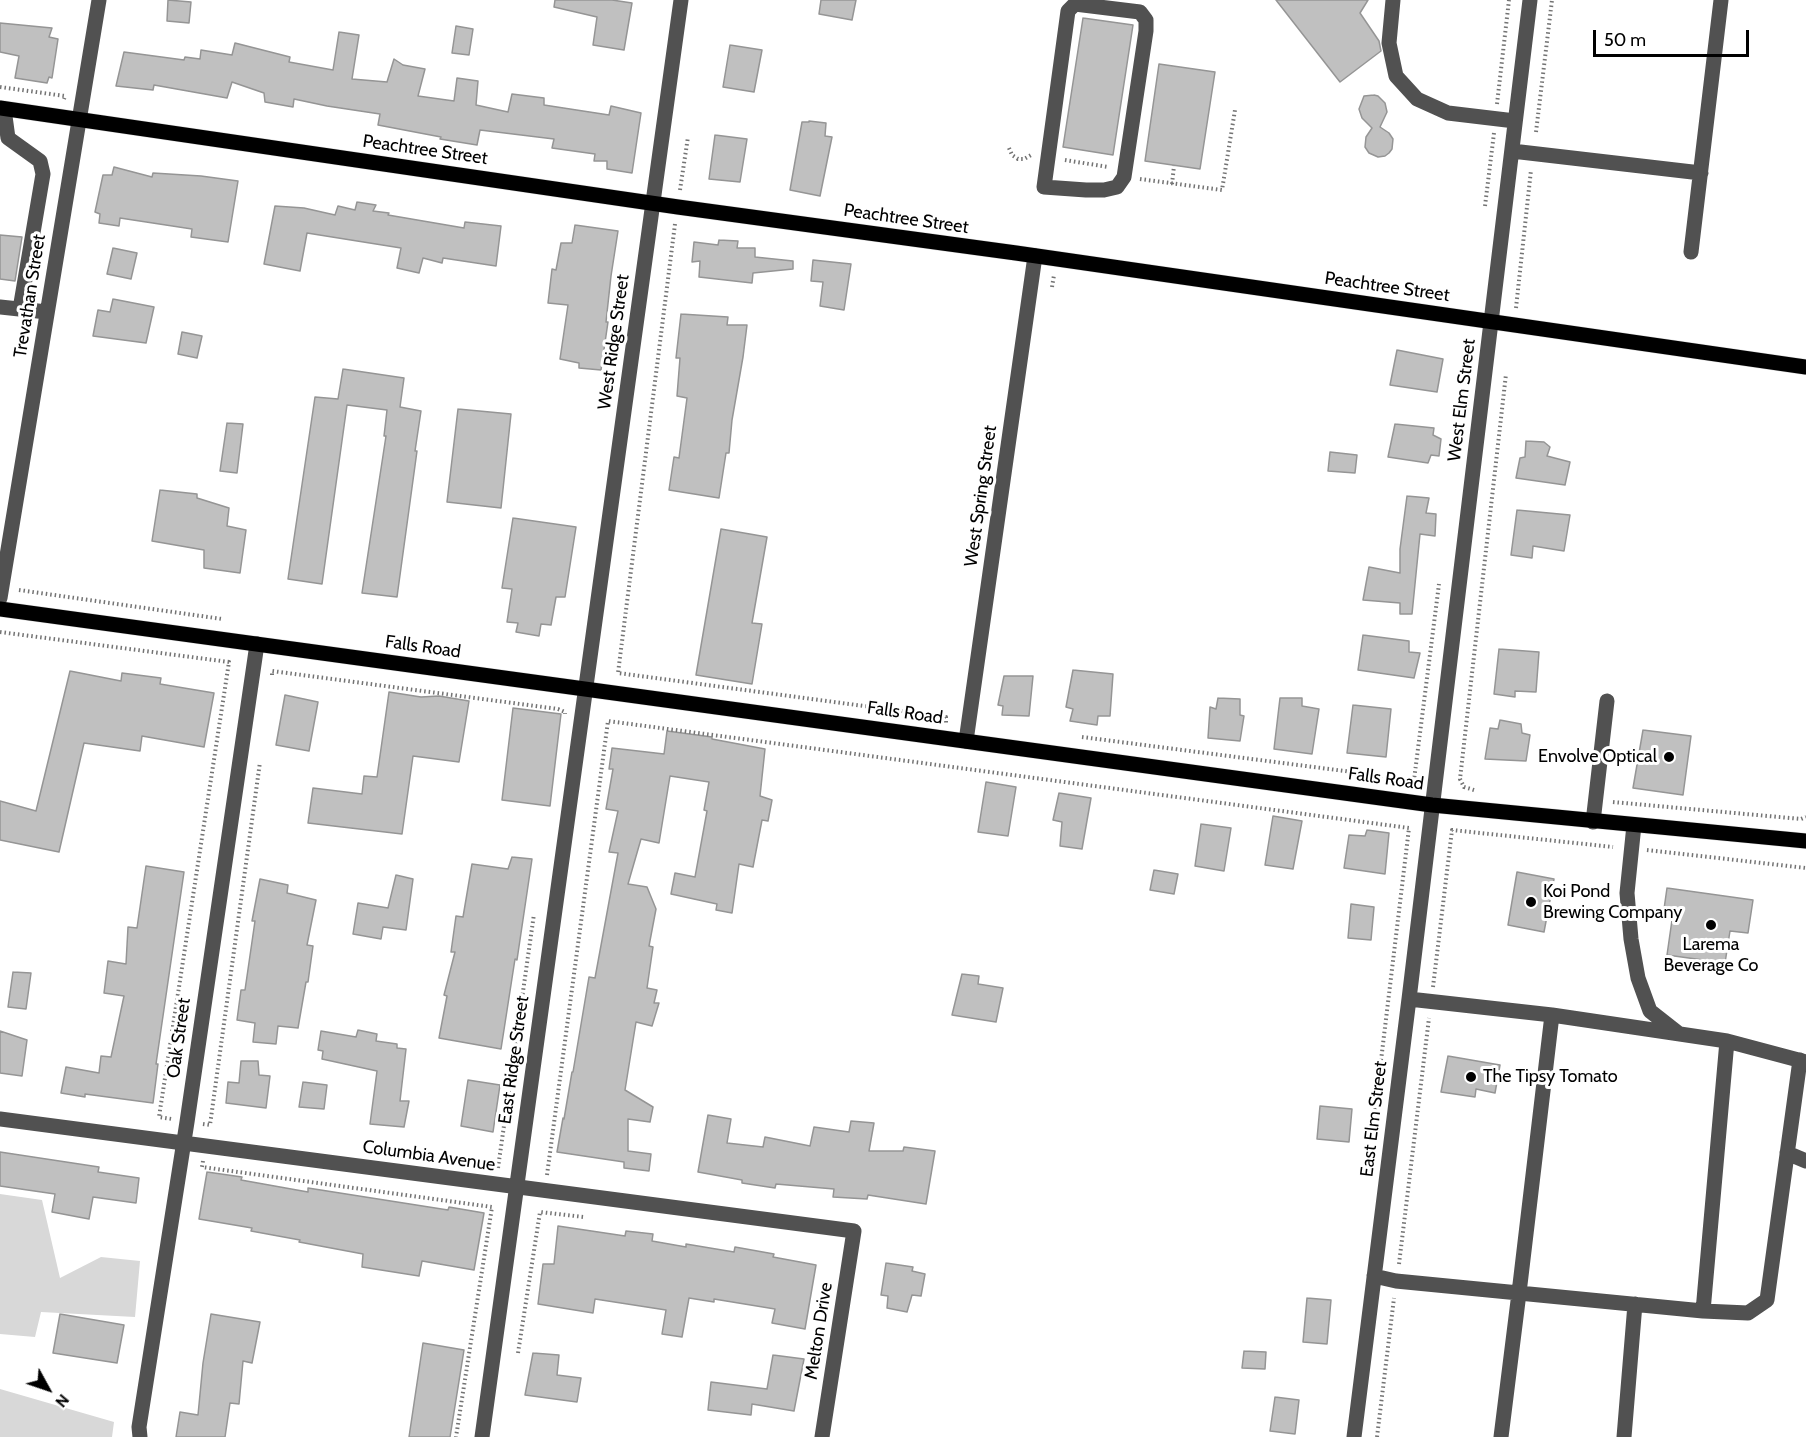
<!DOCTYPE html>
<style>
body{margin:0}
#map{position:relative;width:1806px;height:1437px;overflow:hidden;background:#fff;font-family:Cabin,sans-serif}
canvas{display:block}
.north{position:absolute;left:18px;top:1359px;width:60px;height:60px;-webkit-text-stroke:4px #fff;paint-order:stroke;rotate:130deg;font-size:16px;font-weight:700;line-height:24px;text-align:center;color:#000}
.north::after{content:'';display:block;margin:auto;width:21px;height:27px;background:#000;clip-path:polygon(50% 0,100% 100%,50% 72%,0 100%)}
.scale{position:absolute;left:1593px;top:30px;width:156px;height:27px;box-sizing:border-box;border:3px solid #000;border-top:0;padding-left:8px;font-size:18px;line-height:21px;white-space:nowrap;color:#000;-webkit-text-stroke:4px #fff;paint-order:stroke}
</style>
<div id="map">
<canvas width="1806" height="1437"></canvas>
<div class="north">N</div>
<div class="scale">50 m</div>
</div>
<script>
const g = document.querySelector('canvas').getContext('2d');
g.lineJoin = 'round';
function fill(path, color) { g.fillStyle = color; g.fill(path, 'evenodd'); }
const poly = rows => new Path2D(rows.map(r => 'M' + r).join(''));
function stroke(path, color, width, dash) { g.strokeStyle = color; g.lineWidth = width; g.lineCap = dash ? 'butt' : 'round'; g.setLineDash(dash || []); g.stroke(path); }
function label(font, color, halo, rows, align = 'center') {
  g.font = font + ' Cabin,sans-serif'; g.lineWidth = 6; g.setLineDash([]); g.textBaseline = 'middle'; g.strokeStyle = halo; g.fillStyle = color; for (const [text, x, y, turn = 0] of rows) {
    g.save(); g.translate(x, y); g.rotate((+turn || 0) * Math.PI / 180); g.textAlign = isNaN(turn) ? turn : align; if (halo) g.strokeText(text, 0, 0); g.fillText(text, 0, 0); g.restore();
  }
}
fill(poly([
 [0,1194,42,1200,60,1278,101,1257,140,1261,135,1317,41,1312,35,1337,0,1334],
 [0,1389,114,1422,112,1437,0,1437]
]), '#d8d8d8');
const building = poly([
 [168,0,191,2,189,23,167,21,168,0],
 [555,0,612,0,632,3,624,50,593,45,597,17,554,7,555,0],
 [821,0,856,0,852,20,819,14,821,0],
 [1276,0,1368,0,1360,13,1379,41,1381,51,1340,82,1276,0],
 [1083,18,1133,25,1113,155,1063,147,1083,18],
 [0,23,52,28,49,37,58,39,52,78,49,77,47,83,15,78,19,56,0,52,0,23],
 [456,26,473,29,469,55,452,53,456,26],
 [339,32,359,35,352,79,387,82,394,59,403,65,425,69,418,96,454,101,457,78,478,81,476,105,508,112,512,94,544,98,544,105,609,115,611,106,641,113,632,173,607,169,607,161,594,161,595,154,552,148,554,139,480,130,477,145,440,139,441,137,378,125,380,114,327,106,294,99,293,107,265,102,264,93,232,82,227,98,154,85,153,90,116,86,124,52,184,60,185,57,200,59,201,50,232,55,235,43,290,57,289,62,333,70,339,32],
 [730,45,762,50,754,92,723,87,730,45],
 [1159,64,1215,72,1200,169,1145,161,1159,64],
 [1374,95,1378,96,1385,103,1387,112,1380,127,1389,133,1393,139,1392,149,1389,153,1385,156,1378,157,1369,153,1365,147,1366,137,1372,128,1362,118,1359,109,1364,96,1374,95],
 [809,121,826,123,825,136,832,137,820,196,790,190,802,122,809,122,809,121],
 [715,135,747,139,740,182,709,179,715,135],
 [114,167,152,177,153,173,201,176,238,181,228,242,191,237,192,229,120,218,119,226,99,223,100,214,95,212,103,175,112,175,114,167],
 [357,202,376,205,373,211,389,213,388,215,464,228,465,222,501,226,496,266,443,258,442,263,423,258,419,273,397,268,401,248,307,233,300,271,264,264,275,206,304,208,335,215,338,206,355,210,357,202],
 [575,225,618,231,611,276,606,322,608,322,601,370,579,368,579,363,560,359,568,305,548,303,552,269,556,270,561,243,572,243,575,225],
 [0,235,22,237,15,281,0,279,0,235],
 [719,240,738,241,737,248,755,248,755,257,793,261,793,269,753,273,752,283,699,277,700,261,692,262,694,242,718,245,719,240],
 [113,248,137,253,131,279,107,274,113,248],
 [813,260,851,264,844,310,820,306,823,282,811,281,813,260],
 [113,299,154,307,146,343,93,336,98,310,110,312,113,299],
 [681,314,728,317,727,325,747,325,743,357,732,420,729,453,726,453,719,498,669,490,674,457,679,458,687,398,677,396,680,358,676,358,681,314],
 [182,332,202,336,197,358,178,354,182,332],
 [1397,350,1443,359,1437,392,1390,385,1397,350],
 [343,369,404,378,400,407,421,411,415,451,417,451,397,597,362,593,386,436,384,436,387,410,347,405,322,584,288,579,315,397,338,399,343,369],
 [458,409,511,414,501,508,447,502,458,409],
 [227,423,243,424,237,473,220,471,227,423],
 [1395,424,1434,428,1433,435,1441,439,1439,456,1431,455,1428,463,1388,457,1395,424],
 [1526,441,1544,442,1550,447,1547,456,1570,462,1565,485,1516,478,1520,458,1525,457,1526,441],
 [1330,452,1357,455,1355,473,1328,471,1330,452],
 [160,490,197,494,197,498,229,508,227,526,246,530,240,573,204,568,204,550,152,541,160,490],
 [1407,496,1429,498,1426,513,1436,514,1435,536,1420,534,1412,614,1400,614,1400,603,1363,600,1369,567,1400,573,1400,549,1407,496],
 [1517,510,1570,515,1564,551,1533,546,1532,558,1511,555,1517,510],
 [513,518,576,527,565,597,556,597,551,625,541,624,539,636,516,632,518,623,507,622,512,589,502,588,513,518],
 [721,529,767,537,752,623,762,624,752,684,696,675,721,529],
 [1363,635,1409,641,1409,652,1420,653,1414,678,1358,670,1363,635],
 [1499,649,1539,652,1536,692,1515,691,1515,697,1494,694,1499,649],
 [1073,670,1113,674,1110,716,1098,716,1097,725,1070,721,1073,709,1066,707,1073,670],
 [70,671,121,681,122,673,161,678,160,684,214,693,204,747,142,736,140,751,84,743,59,852,0,840,0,801,36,811,70,671],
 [1004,676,1033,676,1029,716,1002,715,1003,706,998,705,1004,676],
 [389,692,421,697,439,696,469,701,459,762,413,756,402,834,308,823,313,788,362,794,364,776,377,777,389,692],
 [285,695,318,702,309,751,276,745,285,695],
 [1218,698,1240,699,1240,715,1244,716,1240,741,1208,738,1210,707,1216,709,1218,698],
 [1280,698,1302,698,1302,706,1319,709,1312,754,1274,749,1280,698],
 [1353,705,1391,709,1386,757,1347,753,1353,705],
 [513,708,561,714,550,806,502,800,513,708],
 [1500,720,1521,724,1522,733,1530,735,1526,761,1485,759,1490,728,1498,729,1500,720],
 [1643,730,1691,736,1683,795,1633,788,1643,730],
 [667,731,712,737,712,739,765,749,760,796,772,800,768,821,762,820,753,867,739,864,732,913,716,910,717,904,671,894,675,873,695,877,707,811,704,810,709,782,670,776,659,843,641,839,628,884,647,887,656,909,649,946,653,947,647,988,657,990,654,1003,659,1003,652,1026,636,1022,625,1090,653,1107,650,1122,628,1119,628,1151,651,1154,649,1171,624,1168,624,1162,557,1152,563,1118,564,1119,572,1072,573,1072,589,977,595,978,618,853,609,852,618,811,606,809,613,769,609,769,612,748,664,754,667,731],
 [986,782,1016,787,1008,836,978,832,986,782],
 [1059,793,1091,798,1082,849,1060,846,1062,822,1053,820,1059,793],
 [1273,816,1302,821,1293,869,1265,865,1273,816],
 [1201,824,1231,828,1224,871,1195,866,1201,824],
 [1367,830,1389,833,1385,874,1344,868,1349,835,1365,836,1367,830],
 [512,857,532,859,517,960,515,959,501,1049,439,1038,447,996,444,995,455,952,451,952,456,916,463,917,472,864,508,869,512,857],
 [146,866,184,872,156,1064,158,1064,153,1103,85,1094,85,1097,61,1093,66,1067,99,1073,101,1056,111,1057,124,996,104,993,108,961,126,964,128,927,137,928,146,866],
 [1154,870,1178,874,1174,894,1150,890,1154,870],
 [1517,872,1554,879,1544,932,1508,925,1517,872],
 [396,875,413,879,406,930,383,927,381,939,353,934,358,903,388,908,396,875],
 [260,879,288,885,287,893,316,900,307,945,313,946,308,982,306,982,298,1028,278,1026,276,1044,253,1042,255,1023,237,1020,241,990,245,990,255,921,252,921,260,879],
 [1667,888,1753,900,1748,933,1730,931,1725,963,1667,955,1672,920,1664,909,1667,888],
 [1351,904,1374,907,1371,940,1348,938,1351,904],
 [13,972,31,973,26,1009,8,1007,13,972],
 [962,974,979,976,978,984,1003,988,996,1022,952,1015,962,974],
 [358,1030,377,1034,376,1041,397,1044,397,1048,406,1049,400,1101,409,1101,404,1127,370,1124,377,1071,322,1059,323,1051,318,1050,321,1031,356,1037,358,1030],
 [0,1031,27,1040,22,1076,0,1073,0,1031],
 [1448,1056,1500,1065,1495,1093,1476,1089,1475,1097,1441,1092,1448,1056],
 [241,1061,258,1061,259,1075,270,1076,266,1108,226,1103,228,1082,239,1083,241,1061],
 [468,1080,500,1085,493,1132,461,1126,468,1080],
 [303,1082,327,1085,324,1109,299,1107,303,1082],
 [1320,1106,1352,1109,1349,1142,1317,1139,1320,1106],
 [708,1115,731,1119,727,1143,763,1147,765,1137,810,1146,814,1127,849,1132,851,1121,874,1123,869,1151,903,1151,904,1147,935,1151,926,1204,868,1195,867,1199,833,1197,834,1189,776,1184,775,1188,742,1183,742,1180,698,1172,708,1115],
 [0,1152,99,1167,98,1172,139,1178,136,1203,93,1197,89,1219,52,1212,55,1194,0,1186,0,1152],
 [207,1172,242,1177,241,1180,308,1192,308,1188,448,1210,449,1207,484,1213,474,1270,422,1261,419,1276,362,1267,363,1254,299,1242,300,1240,251,1231,252,1228,199,1219,207,1172],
 [558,1226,625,1236,626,1231,653,1234,652,1241,686,1247,686,1244,734,1252,735,1247,774,1254,773,1257,816,1265,805,1329,772,1323,775,1309,714,1299,714,1302,689,1298,682,1337,662,1334,666,1310,595,1299,593,1313,538,1304,543,1264,554,1264,558,1226],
 [886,1263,913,1267,912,1271,925,1274,921,1296,912,1295,907,1312,887,1308,888,1296,881,1295,886,1263],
 [1307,1298,1331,1300,1327,1344,1303,1342,1307,1298],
 [60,1314,124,1325,117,1363,53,1353,60,1314],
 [211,1314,260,1322,252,1363,243,1361,239,1404,230,1403,225,1437,176,1437,180,1412,198,1415,203,1363,211,1314],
 [423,1343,464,1350,450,1437,409,1437,423,1343],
 [1244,1351,1266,1352,1265,1369,1242,1368,1244,1351],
 [533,1353,559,1355,557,1375,581,1378,577,1402,525,1395,533,1353],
 [773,1355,804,1359,794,1411,752,1404,751,1415,708,1410,711,1382,767,1389,773,1355],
 [1275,1397,1299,1400,1295,1434,1270,1431,1275,1397]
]);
fill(building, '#c0c0c0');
stroke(building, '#959595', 1.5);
const major = poly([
 [0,108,678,207,1016,253,1806,367],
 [0,609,1432,805,1806,841]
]);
stroke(major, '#dbdbdb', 16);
stroke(poly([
 [0,87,65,96,64,99],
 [1497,104,1509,0],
 [1536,132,1552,0],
 [1009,148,1012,155,1018,159,1024,159,1031,155],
 [1065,160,1108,167],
 [1140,179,1222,190,1235,110],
 [1172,184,1174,166],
 [680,190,688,137],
 [1485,206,1494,133],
 [675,224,618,673,946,717,946,723],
 [1052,287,1054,275],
 [1516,308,1531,170],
 [19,590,222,619],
 [0,632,229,662,159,1117,172,1119],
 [272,675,272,671,558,709,565,712,565,714],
 [1082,737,1414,780,1439,584],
 [1474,790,1464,787,1460,779,1506,374],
 [1613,802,1801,819,1806,817],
 [1647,850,1806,868],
 [1433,987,1452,830,1613,847],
 [203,1124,210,1125,260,762],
 [203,1161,202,1167,492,1207,456,1437],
 [498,1168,534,914],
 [547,1175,608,721,1409,828,1373,1127],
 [1399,1264,1429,1018],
 [518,1353,540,1212,584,1217],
 [1377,1437,1394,1298]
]), '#737373', 4, [1.5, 3]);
stroke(poly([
 [1393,0,1389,43,1396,76,1417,99,1448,113,1515,121],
 [1075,4,1140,12,1146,20,1146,31,1124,177,1117,187,1104,190,1086,190,1044,187,1068,11,1075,4],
 [4,109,8,138,40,161,43,174,20,309],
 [1512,151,1701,173],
 [1691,252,1721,0],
 [0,307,47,312],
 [0,598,99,0],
 [966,741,1035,256],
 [1593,822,1607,701],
 [1634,825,1627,893,1631,939,1638,978,1650,1011,1678,1033],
 [1409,999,1552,1015,1727,1041,1806,1062],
 [0,1119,854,1231,822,1437],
 [1787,1153,1806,1161],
 [1374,1276,1396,1281,1703,1311,1748,1313,1767,1300,1800,1060],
 [1703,1311,1727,1041],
 [140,1437,139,1427,187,1122,257,644],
 [482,1437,681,0],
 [1354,1437,1409,999,1530,0],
 [1501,1437,1519,1293,1552,1015],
 [1624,1437,1635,1304]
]), '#515151', 15);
stroke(major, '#000', 15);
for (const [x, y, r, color] of [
 [1669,757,6,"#000"],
 [1531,902,6,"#000"],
 [1711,925,6,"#000"],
 [1471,1077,6,"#000"]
]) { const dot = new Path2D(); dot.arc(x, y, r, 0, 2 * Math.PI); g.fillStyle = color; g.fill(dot); stroke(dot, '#fff', 2); }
label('18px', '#000', '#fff', [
 ["Peachtree Street",425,150,8],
 ["Peachtree Street",906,219,8],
 ["Peachtree Street",1387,287,8],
 ["Trevathan Street",30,296,-81],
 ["West Ridge Street",614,342,-82],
 ["West Elm Street",1462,400,-83],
 ["West Spring Street",981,496,-82],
 ["Falls Road",423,647,8],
 ["Falls Road",905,713,8],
 ["Falls Road",1386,779,8],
 ["Oak Street",179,1038,-82],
 ["East Ridge Street",514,1060,-82],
 ["East Elm Street",1374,1119,-83],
 ["Columbia Avenue",429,1156,8],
 ["Melton Drive",819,1331,-81]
]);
label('18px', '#000', '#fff', [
 ["Envolve Optical",1657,757,"right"],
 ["Koi Pond",1543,892],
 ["Brewing Company",1543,913],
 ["Larema",1711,945,"center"],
 ["Beverage Co",1711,966,"center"],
 ["The Tipsy Tomato",1483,1077]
], 'left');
</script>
